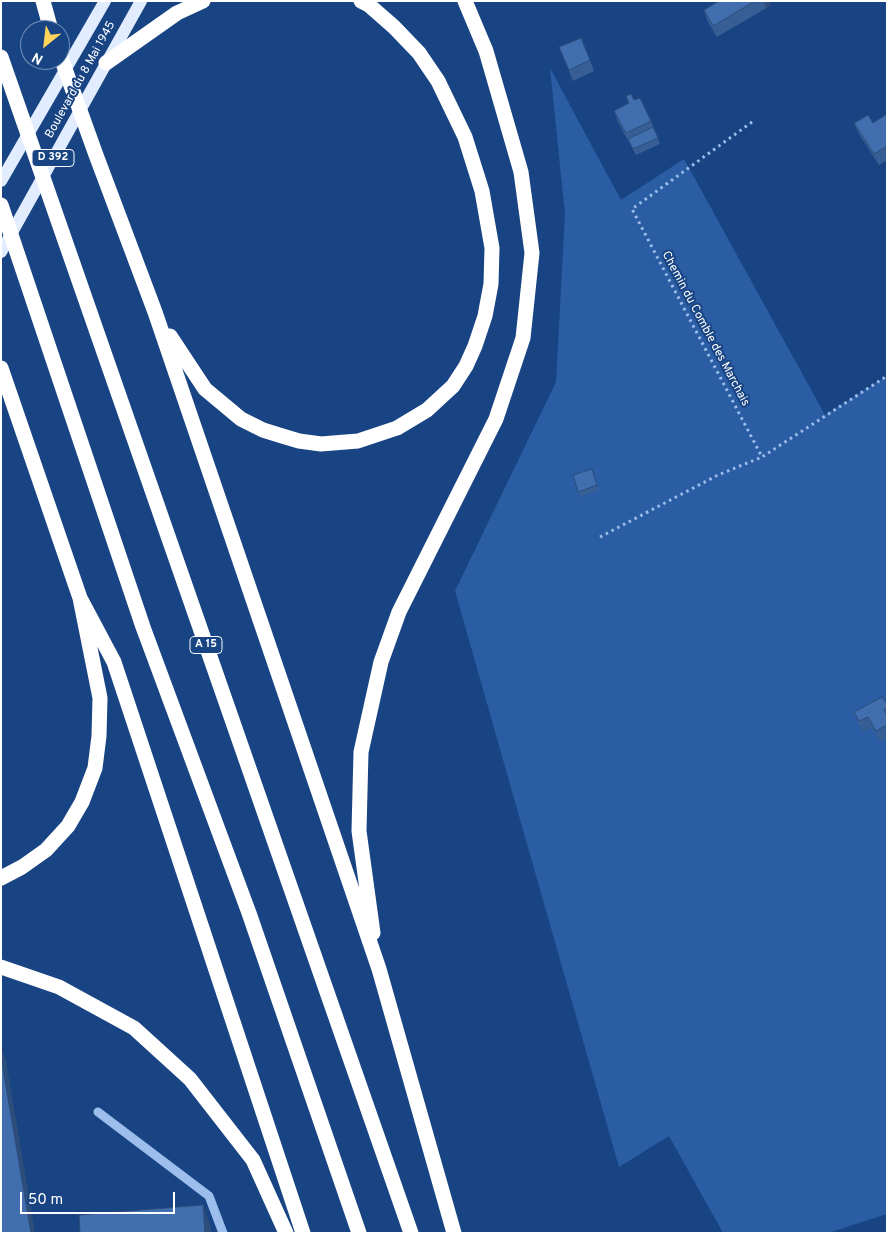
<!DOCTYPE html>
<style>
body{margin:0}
#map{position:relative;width:888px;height:1234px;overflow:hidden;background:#184484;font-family:Overpass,sans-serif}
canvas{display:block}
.frame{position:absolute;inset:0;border:2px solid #fff;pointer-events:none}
.north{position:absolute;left:20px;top:20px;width:50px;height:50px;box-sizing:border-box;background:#184484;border:1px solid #748fb5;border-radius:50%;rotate:209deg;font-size:14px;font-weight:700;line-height:20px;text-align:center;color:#fff}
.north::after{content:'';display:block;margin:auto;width:18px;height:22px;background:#ffd458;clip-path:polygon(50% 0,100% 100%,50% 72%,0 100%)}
.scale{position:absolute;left:20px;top:1192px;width:155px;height:22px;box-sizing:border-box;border:2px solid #fff;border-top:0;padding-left:6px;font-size:15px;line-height:18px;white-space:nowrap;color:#fff;-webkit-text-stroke:4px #184484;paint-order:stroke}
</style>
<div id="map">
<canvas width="888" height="1234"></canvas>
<div class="frame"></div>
<div class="north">N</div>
<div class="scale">50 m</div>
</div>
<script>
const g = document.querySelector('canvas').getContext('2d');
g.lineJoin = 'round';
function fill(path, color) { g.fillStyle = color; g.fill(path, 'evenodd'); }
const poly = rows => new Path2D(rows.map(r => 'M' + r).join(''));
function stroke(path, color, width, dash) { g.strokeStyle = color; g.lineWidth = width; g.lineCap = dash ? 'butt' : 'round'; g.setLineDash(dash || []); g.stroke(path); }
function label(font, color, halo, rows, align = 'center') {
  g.font = font + ' Overpass,sans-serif'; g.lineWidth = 4; g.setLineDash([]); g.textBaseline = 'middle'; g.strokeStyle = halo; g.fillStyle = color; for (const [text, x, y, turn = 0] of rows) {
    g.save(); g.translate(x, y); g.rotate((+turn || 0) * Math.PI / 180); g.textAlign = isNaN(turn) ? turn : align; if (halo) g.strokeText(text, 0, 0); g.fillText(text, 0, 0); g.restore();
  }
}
fill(poly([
 [550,68,621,200,684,159,825,415,885,377,887,380,887,1214,828,1233,723,1233,669,1136,619,1167,455,591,556,382,565,214]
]), '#2a5da3');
stroke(poly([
 [752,122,632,209,762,457,887,376],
 [600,537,718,475,762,457]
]), '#9dbeec', 3, [2.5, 4]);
stroke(poly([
 [98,1112,209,1196,223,1233]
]), '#9dbeec', 9);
stroke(poly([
 [1,181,105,1],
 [1,252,141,1]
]), '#e2ecff', 12);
stroke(poly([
 [43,1,51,30],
 [60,55,96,155,155,312,379,969,454,1233],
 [1,57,411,1233],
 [106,63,177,13,203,1],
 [1,205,143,627,249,913,359,1233],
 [170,336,205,389,241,419,263,430,279,435,299,441,321,444,358,441,397,428,427,410,453,386,466,366,475,346,485,316,491,284,492,248,482,191,465,137,438,81,419,53,394,27,369,5,361,1],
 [1,368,80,598,100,698,99,736,95,768,82,802,68,826,46,850,22,867,1,878],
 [80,598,114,662,303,1233],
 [373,933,359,831,361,752,381,662,399,612,496,419,523,338,532,253,521,172,486,51,465,1],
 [1,967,59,987,134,1028,190,1079,253,1160,286,1233]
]), '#fff', 15);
fill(poly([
 [719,1,769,1,770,6,717,37,708,22,704,10],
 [559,47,590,60,594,71,573,81],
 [626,96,634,100,651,121,660,144,636,155,618,122,614,111,628,103],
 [887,114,887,160,879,165,859,134,854,123,873,123],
 [592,469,599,490,580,497,578,492],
 [887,701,887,738,880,742,872,728,863,732,858,723,854,712]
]), '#375f96');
fill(poly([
 [766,1,769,1,770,6,766,8,764,3],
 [1,1047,6,1061,35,1233,31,1233,1,1057],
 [203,1205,211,1227,211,1233,205,1233]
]), '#2d4d7a');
const building = poly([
 [719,1,755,1,713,26,704,10,719,1],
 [581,38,590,60,569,70,559,47,581,38],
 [631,94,634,100,640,98,651,121,626,133,614,111,629,103,626,96,631,94],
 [887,114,887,146,874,154,854,123,868,115,873,123,887,114],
 [653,127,658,138,633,149,628,139,653,127],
 [592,469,597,485,578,492,573,475,592,469],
 [882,697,887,704,887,708,884,710,887,715,887,725,876,731,868,717,859,721,854,712,882,697],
 [1,1057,31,1233,1,1233,1,1057],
 [203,1205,205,1233,80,1233,79,1215,203,1205]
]);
fill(building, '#406eae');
stroke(building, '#2d4d7a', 1);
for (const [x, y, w] of [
 [53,158,42],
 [206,645,32]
]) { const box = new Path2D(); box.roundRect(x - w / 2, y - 8.5, w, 17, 4); g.fillStyle = '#184484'; g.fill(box); stroke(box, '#fff', 1); }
label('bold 11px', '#fff', null, [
 ["D 392",53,158],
 ["A 15",206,645]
]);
label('12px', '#fff', '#184484', [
 ["Boulevard du 8 Mai 1945",81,80,-61],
 ["Chemin du Comble des Marchais",705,329,62]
]);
</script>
